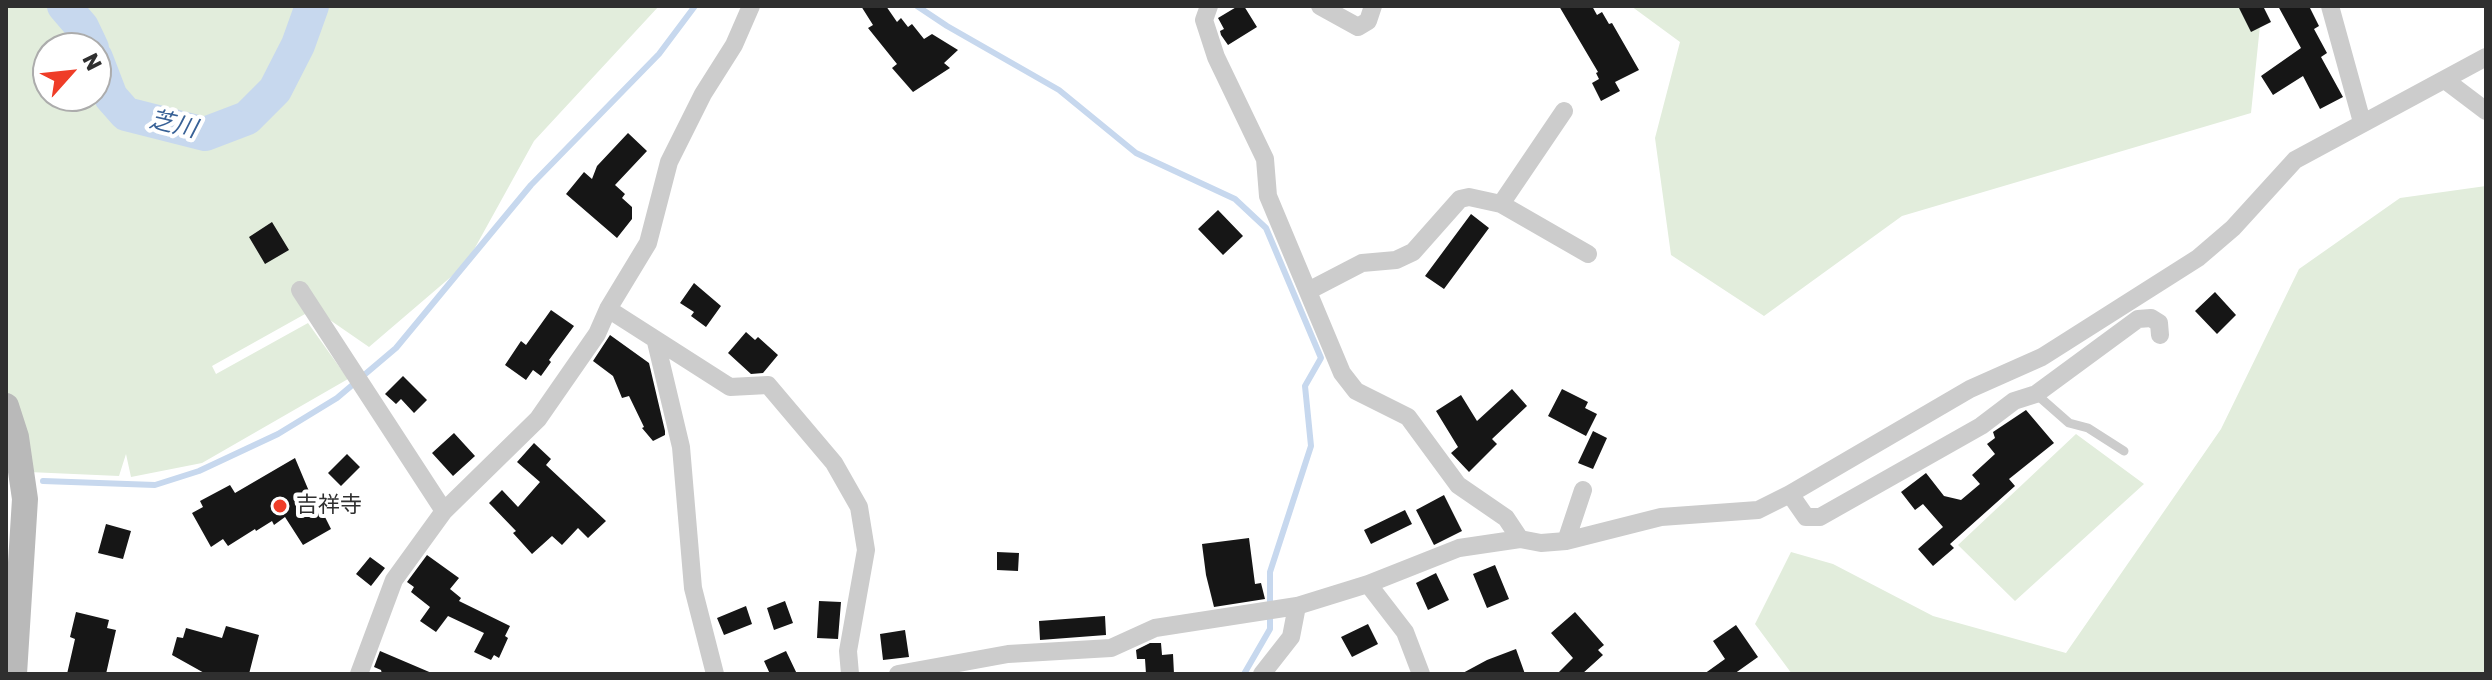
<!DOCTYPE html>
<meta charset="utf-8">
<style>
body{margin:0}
#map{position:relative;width:2492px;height:680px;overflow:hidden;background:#fff;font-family:Rubik,sans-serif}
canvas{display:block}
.frame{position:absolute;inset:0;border:8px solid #2f2f2f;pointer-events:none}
.north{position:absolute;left:32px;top:32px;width:80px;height:80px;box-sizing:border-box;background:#fff;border:2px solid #acacac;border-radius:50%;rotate:63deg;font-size:22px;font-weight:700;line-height:32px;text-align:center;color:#2f2f2f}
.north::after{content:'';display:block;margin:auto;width:28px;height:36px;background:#ef3d28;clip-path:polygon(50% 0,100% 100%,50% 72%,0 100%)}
</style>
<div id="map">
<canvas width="2492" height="680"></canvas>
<div class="frame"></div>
<div class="north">N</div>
</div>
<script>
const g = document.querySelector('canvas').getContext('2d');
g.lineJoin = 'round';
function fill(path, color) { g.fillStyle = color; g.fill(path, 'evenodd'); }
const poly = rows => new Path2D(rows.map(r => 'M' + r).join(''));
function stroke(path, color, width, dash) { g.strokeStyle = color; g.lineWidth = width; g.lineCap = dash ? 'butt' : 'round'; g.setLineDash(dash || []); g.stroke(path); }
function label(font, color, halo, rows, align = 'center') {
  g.font = font + ' Rubik,"Noto Sans JP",sans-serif'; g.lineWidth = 8; g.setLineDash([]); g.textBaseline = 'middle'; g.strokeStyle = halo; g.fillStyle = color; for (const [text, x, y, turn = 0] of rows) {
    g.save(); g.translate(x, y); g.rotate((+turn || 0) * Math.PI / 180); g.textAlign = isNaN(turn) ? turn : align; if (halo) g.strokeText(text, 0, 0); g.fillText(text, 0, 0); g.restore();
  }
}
fill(poly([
 [6,6,659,6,534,141,466,264,369,347,314,309,212,366,216,374,308,323,348,379,202,463,131,477,126,454,119,476,6,471],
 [48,48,96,48,96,96,48,96],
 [1631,6,2262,6,2251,113,1902,216,1764,316,1671,255,1655,138,1680,42],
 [2486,186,2486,674,1792,674,1755,624,1791,552,1833,564,1933,616,2066,653,2221,429,2299,269,2400,198],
 [2076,434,2144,484,2015,601,1958,545]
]), '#e2eddc');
stroke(poly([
 [917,6,947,26,1059,90,1136,153,1235,199,1266,228,1321,358,1305,386,1311,446,1270,572,1270,629,1244,674],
 [43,481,155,485,199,471,278,434,337,398,396,348,531,185,659,54,695,6]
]), '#c7d8ee', 6);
stroke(poly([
 [64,6,82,27,92,48],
 [96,58,111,97,126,114,205,134,247,118,275,90,298,45,312,6]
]), '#c7d8ee', 34);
fill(poly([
 [861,6,886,6,897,22,901,18,908,27,912,24,924,39,932,34,958,50,944,63,950,68,913,92,892,68,897,64,868,28,873,25],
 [1238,6,1244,6,1257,27,1228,45,1221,35,1220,31,1224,29,1218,18],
 [1559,6,1592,6,1597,15,1602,12,1609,24,1612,23,1639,70,1615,82,1620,91,1601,101,1592,83,1599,79,1596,73,1598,72],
 [2238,6,2263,6,2271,22,2251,32],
 [2278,6,2309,6,2319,26,2314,29,2327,53,2321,57,2343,97,2320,109,2303,76,2273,95,2261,76,2301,48],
 [628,133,647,151,615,185,625,194,622,198,632,207,632,219,617,238,566,194,584,172,592,179,597,166],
 [1218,210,1243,236,1223,255,1198,229],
 [1471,214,1489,228,1444,289,1425,276],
 [272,222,289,250,265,264,249,237],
 [694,283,721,306,706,327,691,316,694,312,680,303],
 [2215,292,2236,315,2217,334,2195,311],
 [551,310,574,326,549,360,551,362,541,376,533,370,526,380,505,365,521,341,526,345],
 [746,332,755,340,758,337,778,355,763,373,751,374,728,353],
 [610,335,649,363,665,431,665,435,653,441,642,428,644,427,629,396,622,398,613,376,593,361],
 [403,376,427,400,414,413,401,399,396,404,385,394],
 [1512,389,1527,406,1492,439,1497,444,1469,472,1451,453,1458,447,1436,411,1461,395,1477,421],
 [1562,389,1588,402,1585,408,1597,414,1586,436,1548,416],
 [2026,410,2054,443,2009,479,2015,486,1950,544,1954,548,1933,566,1918,549,1943,527,1923,504,1915,510,1901,492,1926,473,1944,496,1961,500,1980,484,1972,475,1995,454,1987,444,1995,438,1993,432],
 [1593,431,1607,438,1593,469,1578,463],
 [454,433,475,456,453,476,432,453],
 [534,443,551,459,546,465,606,521,588,538,578,528,562,545,552,536,532,554,513,533,516,531,489,503,502,490,518,507,540,482,517,462],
 [347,454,360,467,341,486,328,473],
 [295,458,319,515,323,513,331,529,303,545,285,517,274,525,272,521,256,531,255,529,228,546,223,539,211,547,192,513,203,507,200,501,230,485,235,493],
 [1444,495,1462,531,1434,545,1416,510],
 [1405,510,1412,524,1371,544,1364,530],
 [106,524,131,531,123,559,98,553],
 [1249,538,1255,584,1261,583,1265,599,1214,607,1206,575,1202,544],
 [997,552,1019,553,1018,571,997,570],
 [427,555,459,578,450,589,461,598,459,601,510,626,505,636,508,638,499,658,494,655,491,660,474,652,484,633,448,616,436,632,420,621,430,607,411,592,414,587,407,582],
 [370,557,385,568,371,586,356,574],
 [1495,565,1509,599,1487,608,1473,574],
 [1436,573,1449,600,1428,610,1416,583],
 [785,601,793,623,774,630,767,608],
 [819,601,841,602,838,639,817,638],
 [746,606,752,624,724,635,717,618],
 [76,612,109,620,107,628,116,630,106,674,67,674,75,639,70,637],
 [1575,612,1604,645,1598,650,1603,655,1582,674,1557,674,1573,658,1551,633],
 [1105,616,1106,635,1040,640,1039,621],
 [1368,624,1378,644,1352,657,1341,637],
 [1736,625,1758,657,1734,674,1704,674,1725,659,1713,641],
 [226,626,259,635,249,674,206,674,172,655,177,637,183,638,186,628,222,638],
 [905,630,909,657,883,660,880,634],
 [1150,643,1161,643,1162,655,1173,654,1174,674,1146,674,1145,659,1137,659,1136,650],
 [1516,649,1525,674,1461,674,1487,660],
 [380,651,434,674,382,674,381,670,374,667],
 [786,651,797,674,770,674,764,661]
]), '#161616');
stroke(poly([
 [2036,394,2069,423,2088,428,2124,451]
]), '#ccc', 9);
stroke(poly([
 [1209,6,1204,20,1216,57,1265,159,1268,196,1342,373,1356,391,1408,417,1458,485,1506,518,1520,539],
 [1320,6,1358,27,1368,21,1373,6],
 [2330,6,2362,122],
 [2445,80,2486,111],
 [1501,204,1564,111],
 [300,290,444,511],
 [1310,290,1362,263,1396,260,1413,252,1460,199,1469,197,1501,204,1588,254],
 [608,309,730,387,768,385,834,463,859,507,866,550,848,651,850,674],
 [656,342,681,447,693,588,715,674],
 [1790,494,1806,517,1820,517,1981,426,2014,401,2036,394,2138,319,2151,318,2159,323,2160,335],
 [1566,541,1583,490],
 [1368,584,1405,632,1421,674],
 [359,674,394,580,444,511,538,419,597,334,608,309,648,243,669,162,703,94,734,45,751,6],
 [898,674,1008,654,1111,648,1155,628,1297,606,1368,584,1459,548,1520,539,1541,543,1566,541,1661,517,1758,510,1790,494,1970,389,2042,357,2198,258,2233,228,2295,160,2486,57],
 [1262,674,1291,637,1297,606]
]), '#ccc', 18);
stroke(poly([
 [6,406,16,437,25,499,14,674]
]), '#b9b9b9', 26);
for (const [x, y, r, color] of [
 [280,506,8,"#ef3d28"]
]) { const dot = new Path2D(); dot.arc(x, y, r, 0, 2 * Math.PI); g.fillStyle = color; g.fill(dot); stroke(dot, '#fff', 3); }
label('22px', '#2f2f2f', '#fff', [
 ["吉祥寺",296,506]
], 'left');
label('italic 24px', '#386196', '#fff', [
 ["芝川",173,125,13]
]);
</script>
